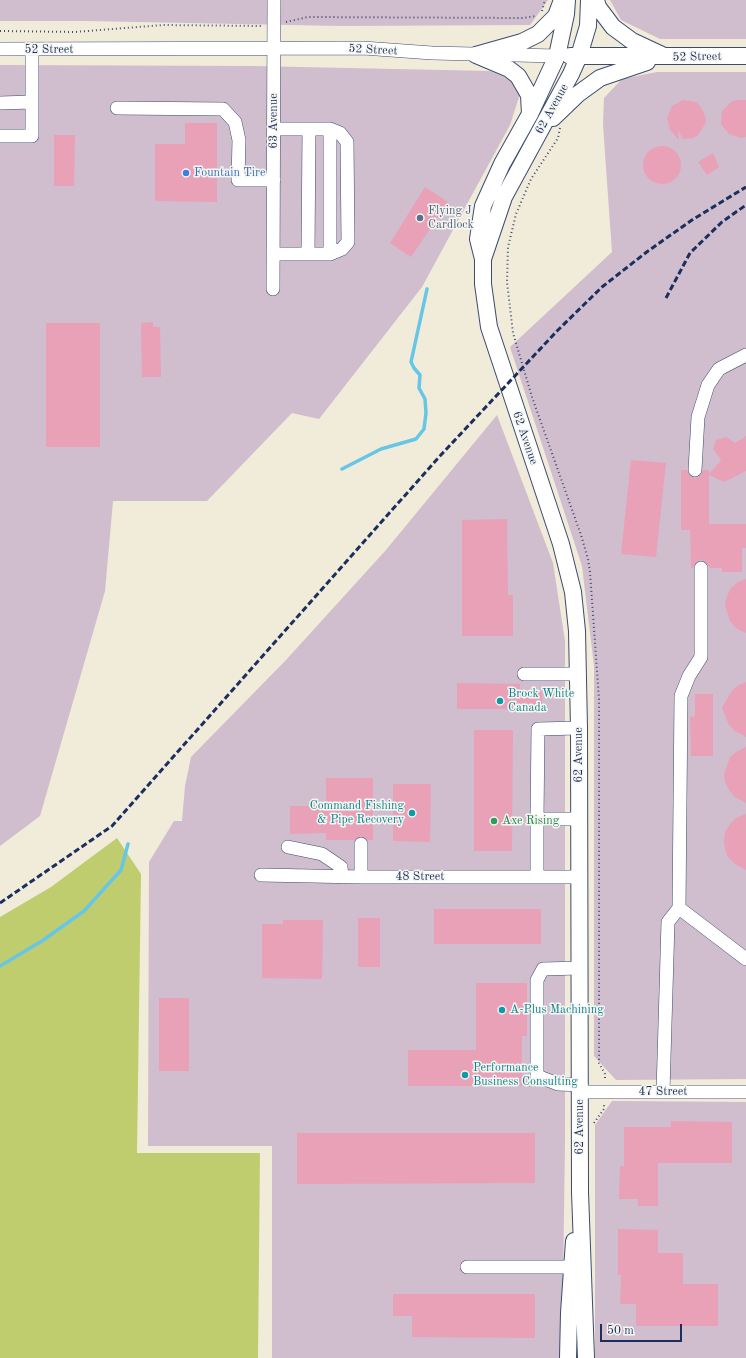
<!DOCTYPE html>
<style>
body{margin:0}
#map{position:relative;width:746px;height:1358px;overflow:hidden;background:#f1ebda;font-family:"Old Standard TT",serif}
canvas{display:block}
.scale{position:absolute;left:600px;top:1324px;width:82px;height:18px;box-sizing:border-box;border:2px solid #1b2f5e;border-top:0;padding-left:5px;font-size:12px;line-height:14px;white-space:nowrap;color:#1b2f5e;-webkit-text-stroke:3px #f6f6f2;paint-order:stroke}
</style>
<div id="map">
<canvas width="746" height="1358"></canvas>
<div class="scale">50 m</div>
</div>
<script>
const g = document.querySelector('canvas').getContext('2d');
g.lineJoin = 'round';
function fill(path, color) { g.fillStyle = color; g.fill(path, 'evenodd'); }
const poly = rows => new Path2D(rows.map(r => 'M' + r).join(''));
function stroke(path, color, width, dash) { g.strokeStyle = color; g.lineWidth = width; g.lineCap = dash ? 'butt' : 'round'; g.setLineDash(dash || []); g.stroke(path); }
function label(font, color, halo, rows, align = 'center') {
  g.font = font + ' "Old Standard TT",serif'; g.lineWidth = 3; g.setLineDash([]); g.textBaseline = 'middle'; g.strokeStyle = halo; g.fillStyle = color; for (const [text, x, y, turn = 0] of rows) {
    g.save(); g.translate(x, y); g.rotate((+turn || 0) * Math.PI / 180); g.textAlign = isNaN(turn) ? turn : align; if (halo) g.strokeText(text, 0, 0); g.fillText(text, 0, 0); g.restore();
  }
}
fill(poly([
 [0,0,548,0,530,25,341,26,87,21,0,21],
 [610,0,746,0,746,39,660,39,621,20],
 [0,65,253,66,490,71,511,80,520,94,510,125,422,287,319,419,292,413,207,501,113,501,105,591,40,816,0,846],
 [657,72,746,72,746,1079,616,1080,594,1056,594,666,582,566,510,347,612,252,603,125,604,98,622,79],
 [497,415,553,563,565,641,565,1141,562,1358,272,1358,272,1146,148,1146,149,862,174,821,182,821,185,786,191,757,286,660,386,550],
 [612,1101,746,1102,746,1358,595,1358,595,1125]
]), '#d0bdcd');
fill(poly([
 [117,838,141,874,137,1153,260,1153,258,1358,0,1358,0,917,51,887]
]), '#c0cd6f');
stroke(poly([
 [342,469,381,449,416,439,424,429,426,413,425,399,419,388,420,375,414,368,411,362,427,289],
 [0,966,42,941,84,911,121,870,128,844]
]), '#67c6e5', 3.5);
fill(poly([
 [683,100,696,102,701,107,706,118,705,124,698,135,693,138,683,139,678,130,679,140,670,130,667,118,672,106],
 [737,100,746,100,746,137,741,138,729,134,721,124,722,111,731,102],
 [185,123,217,123,217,202,155,201,155,144,185,144],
 [54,135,75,135,74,186,54,186],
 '643 165a19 19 0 1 1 38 0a19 19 0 1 1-38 0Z',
 [713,153,719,167,707,175,698,162],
 [425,187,448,202,411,257,390,243],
 [153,322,153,327,160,327,161,377,142,377,141,323],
 [46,323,100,323,100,447,46,447],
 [746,436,746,471,724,482,709,475,709,524,746,524,746,548,742,548,742,572,722,572,722,568,709,568,708,564,701,560,697,561,693,568,691,568,690,530,681,530,681,470,687,470,690,476,694,478,701,475,703,470,709,470,709,474,721,460,713,449,716,440,726,437,735,443],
 [631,460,666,463,656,557,621,554],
 [507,519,508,595,513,595,513,636,462,636,462,520],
 [746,579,746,633,736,628,730,621,725,605,727,596,731,588,738,582],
 [746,682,746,737,735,731,729,725,722,708,731,692,737,686],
 [457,683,520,684,520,692,542,692,542,709,457,709],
 [695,694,713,694,713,756,691,756,690,717,695,716],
 [474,730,513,730,512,851,474,851],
 [746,747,746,803,735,797,729,790,725,782,724,774,730,757,736,752],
 [326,778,373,778,373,840,368,840,361,836,354,840,326,840,326,833,290,834,290,806,326,806],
 [393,784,431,784,430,842,393,841],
 [746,814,746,870,735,864,728,857,725,849,724,841,725,832,730,824,736,818],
 [434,909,541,909,541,944,434,944],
 [358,918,380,918,380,967,358,967],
 [283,920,323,920,322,979,262,978,262,924,283,924],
 [476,983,527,983,527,1036,522,1036,522,1086,408,1086,408,1050,476,1050],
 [159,998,189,998,189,1071,159,1071],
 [671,1121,732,1122,732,1163,658,1163,658,1206,638,1206,638,1199,619,1199,620,1166,624,1166,624,1127,671,1127],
 [297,1133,535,1133,535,1183,297,1184],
 [618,1229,658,1230,658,1253,683,1253,683,1284,718,1284,718,1326,636,1326,636,1304,620,1304,621,1275,618,1275],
 [393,1294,535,1294,535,1338,412,1337,412,1316,393,1316]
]), '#e9a1b8');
const minor = poly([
 [0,49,363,48,432,53,557,56],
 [0,103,32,102],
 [117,108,223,109,235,122,239,140,238,180,274,180],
 [0,136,32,136,32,50],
 [274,254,308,254,309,129,274,129],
 [308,254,330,254,330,129,309,129],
 [330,254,342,249,348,242,347,142,340,133,330,129],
 [273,289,274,0],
 [695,470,698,417,708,385,719,369,746,355],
 [524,674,579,674],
 [579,728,538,729,537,819,579,819],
 [288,847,322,854,341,867,342,877],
 [261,875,361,877,579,877],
 [361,877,361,844],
 [537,877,537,819],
 [679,908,746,959],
 [580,968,543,969,537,980,537,1076,558,1084,581,1085],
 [580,1092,746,1092],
 [663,1092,668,922,679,908,681,696,689,676,701,657,701,568],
 [467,1267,582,1267]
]);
const major = poly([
 [567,0,566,14,557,56,530,114,502,164,483,206,478,239,483,259,483,284,489,327,561,544,573,592,577,631,579,728,580,1192,586,1358],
 [596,0,598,7,613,27,632,41,662,55],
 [476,55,522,42,538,34,556,16,562,0],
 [476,55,509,69,518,76,529,95,530,114],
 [570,56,746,56],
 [553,118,578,94,600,78,647,62],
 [483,259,504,197,571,74,579,56,588,26,589,0],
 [568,1358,569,1313,574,1241]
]);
stroke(minor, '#3b4b71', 14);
stroke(major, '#3b4b71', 18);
stroke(poly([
 [542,11,545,0],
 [286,22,308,17,523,18,536,16],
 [0,31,75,32,163,25,262,26],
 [560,128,558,138,531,179,516,214,508,247,507,282,513,333,532,397,581,535,588,559,590,572,599,699,599,1063,605,1074,605,1081],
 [594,1123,604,1109,604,1103]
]), '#3b4b71', 2, [1, 3]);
stroke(minor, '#fff', 13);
stroke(major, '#fff', 16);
stroke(poly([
 [666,298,690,253,722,222,746,205],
 [0,903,112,826,439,457,557,331,602,287,648,251,692,220,746,187]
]), '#1b2f5e', 3, [6, 3]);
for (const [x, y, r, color] of [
 [186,173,4,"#3f7fe0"],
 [420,218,4,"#5c6f8a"],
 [500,701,4,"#0f9aa8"],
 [412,813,4,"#0f9aa8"],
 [494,821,4,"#2e9e5b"],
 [502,1010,4,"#0f9aa8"],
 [465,1075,4,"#0f9aa8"]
]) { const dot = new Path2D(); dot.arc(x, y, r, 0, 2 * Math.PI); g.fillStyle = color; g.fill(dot); stroke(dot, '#f6f6f2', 1.5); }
label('12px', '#1b2f5e', '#f6f6f2', [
 ["52 Street",49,50],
 ["52 Street",373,50,3],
 ["52 Street",697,57,-1],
 ["62 Avenue",552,109,-61],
 ["63 Avenue",274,121,-90],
 ["62 Avenue",525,438,71],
 ["62 Avenue",579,755,-90],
 ["48 Street",420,877],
 ["47 Street",663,1092],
 ["62 Avenue",580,1127,-90]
]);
label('12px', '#366cbe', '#f6f6f2', [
 ["Fountain Tire",194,173]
], 'left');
label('12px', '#4e5e75', '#f6f6f2', [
 ["Flying J",428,211],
 ["Cardlock",428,225]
], 'left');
label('12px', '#0d838f', '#f6f6f2', [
 ["Brock White",508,694],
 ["Canada",508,708],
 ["Command Fishing",404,806,"right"],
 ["& Pipe Recovery",404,820,"right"],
 ["A-Plus Machining",510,1010],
 ["Performance",473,1068],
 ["Business Consulting",473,1082]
], 'left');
label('12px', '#27864d', '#f6f6f2', [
 ["Axe Rising",502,821]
], 'left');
</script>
